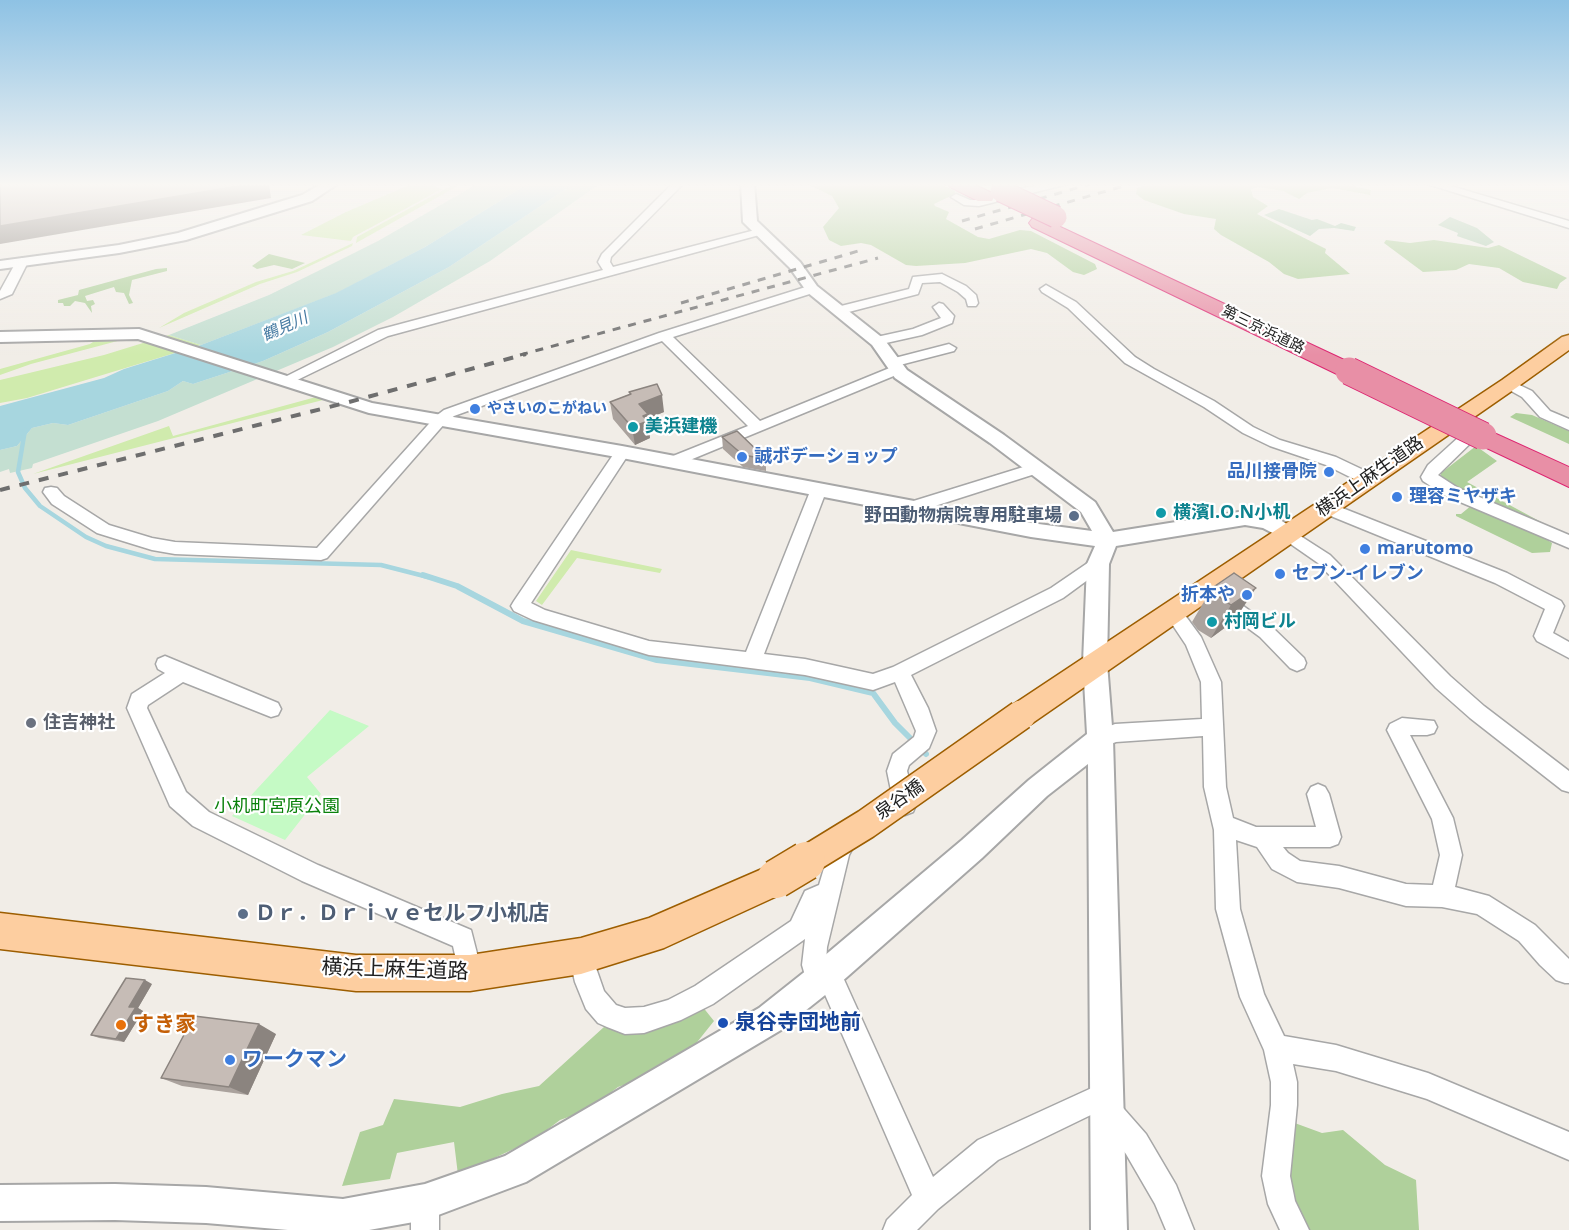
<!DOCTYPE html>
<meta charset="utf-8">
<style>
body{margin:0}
canvas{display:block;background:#f1ede7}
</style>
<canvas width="1569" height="1230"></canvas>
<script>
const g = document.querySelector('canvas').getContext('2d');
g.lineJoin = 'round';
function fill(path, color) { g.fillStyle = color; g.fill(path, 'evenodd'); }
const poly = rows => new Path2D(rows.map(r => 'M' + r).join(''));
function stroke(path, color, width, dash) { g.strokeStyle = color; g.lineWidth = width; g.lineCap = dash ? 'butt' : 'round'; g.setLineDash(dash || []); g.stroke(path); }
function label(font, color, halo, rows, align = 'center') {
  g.font = font + ' "Open Sans","Noto Sans JP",sans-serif'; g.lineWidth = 4.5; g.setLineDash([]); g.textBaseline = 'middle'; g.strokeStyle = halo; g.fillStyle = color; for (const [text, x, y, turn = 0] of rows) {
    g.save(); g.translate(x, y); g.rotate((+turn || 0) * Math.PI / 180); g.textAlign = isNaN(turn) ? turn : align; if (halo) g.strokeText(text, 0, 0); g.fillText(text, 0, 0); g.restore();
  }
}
fill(poly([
 [414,183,425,183,442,189,353,237,351,241,301,235,346,212],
 [456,183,463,183,356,243,357,237],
 [353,243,352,246,297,272,260,284,159,328,184,313,256,282,293,271],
 [169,335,201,345,27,398,0,403,0,380,104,355],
 [99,338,125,339,31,364,0,375,0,369,90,344],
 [316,397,323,400,33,474,169,426,173,436],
 [571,550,662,569,660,573,577,558,542,605,536,601]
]), '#d0ebad');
fill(poly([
 [805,183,938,183,955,191,955,194,934,204,935,206,949,212,946,219,978,237,989,239,1020,230,1031,231,1095,264,1097,269,1084,275,1073,272,1047,253,1031,249,965,263,916,266,906,265,871,245,861,243,841,246,829,240,823,227,839,208,832,196],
 [1154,183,1338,183,1371,190,1370,195,1332,188,1307,193,1299,199,1283,191,1258,187,1251,189,1253,197,1268,206,1257,214,1326,249,1325,253,1350,274,1298,279,1284,274,1269,262,1221,235,1214,229,1216,219,1184,214,1144,200,1136,194,1137,188],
 [1386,240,1410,243,1434,240,1488,248,1499,245,1567,278,1560,283,1557,289,1523,282,1499,268,1469,264,1456,270,1423,272,1384,243],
 [269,254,305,263,292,269,274,265,257,269,252,266],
 [167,268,167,271,132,280,129,295,133,303,129,304,124,293,116,292,114,287,85,296,87,301,93,300,95,304,91,306,92,313,85,303,75,301,70,306,64,306,63,303,58,303,58,300,78,295,79,290,156,269],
 [1516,413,1532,415,1569,431,1569,444,1510,417],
 [1476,446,1497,461,1467,482,1541,522,1542,526,1441,482,1441,473],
 [1472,505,1533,531,1552,543,1550,552,1532,553,1456,516,1456,514,1461,514],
 [698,1001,714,1021,694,1046,650,1076,618,1087,588,1110,560,1120,535,1139,458,1175,454,1142,397,1153,390,1179,342,1186,360,1132,383,1125,394,1099,460,1107,502,1094,539,1086,604,1027,648,1030],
 [1292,1122,1322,1133,1343,1130,1385,1165,1416,1180,1419,1230,1304,1230,1284,1177]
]), '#afd09b');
fill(poly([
 [479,183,529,183,425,247,337,293,201,345,169,335,269,295,316,272,378,241],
 [575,183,601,183,490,261,393,317,333,347,158,421,33,464,32,468,10,473,9,469,0,472,0,450,17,446,32,428,53,423,68,425,168,391,183,381,193,384,263,361,328,332,449,267]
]), '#c4dfd1');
fill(poly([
 [1279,209,1312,220,1317,219,1335,226,1341,223,1356,227,1354,231,1334,228,1319,229,1310,236,1264,215],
 [1450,217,1477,228,1494,242,1486,246,1457,236,1458,233,1438,225]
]), '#a8caab');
fill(poly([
 [330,710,369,726,307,777,321,794,285,840,232,816]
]), '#c5fac5');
fill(poly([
 [529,183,575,183,449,267,328,332,263,361,193,384,183,381,168,391,68,425,53,423,32,428,17,446,0,450,0,406,104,378,124,369,201,345,336,293,425,247]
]), '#a7d6df');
stroke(poly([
 [25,430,18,472,25,488,40,506,86,537,106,546,155,559,381,565,428,577]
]), '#a7d6df', 4.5);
stroke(poly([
 [423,575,457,586,523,621,657,660,810,678,873,693,895,723,926,754]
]), '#a7d6df', 6);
const minor = poly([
 [673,183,684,183,611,257,610,262,613,267,759,229,765,232,763,234,388,336,289,384,279,384,277,381,378,330,603,270,598,262,602,254,673,183],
 [1053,183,1072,183,979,206,964,205,951,197,956,194,970,200,979,200,1023,188,1053,183],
 [1424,183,1441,183,1569,221,1569,228,1424,183],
 [22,258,28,262,12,294,0,299,0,291,16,262,22,258],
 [942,274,966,286,976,295,978,303,976,306,968,306,966,299,958,292,940,282,922,283,918,294,841,314,835,310,837,307,909,289,913,277,942,274],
 [812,285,818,289,816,292,673,337,760,421,892,367,885,363,887,360,949,344,956,348,954,351,896,366,903,370,901,373,673,467,665,462,668,458,748,426,662,341,454,416,446,422,327,558,321,560,175,554,152,550,97,533,52,504,43,492,45,488,51,487,57,488,64,496,109,525,152,538,175,542,317,548,436,416,444,410,659,333,812,285],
 [1046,285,1076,302,1135,357,1154,369,1214,401,1253,427,1280,440,1336,457,1374,475,1376,479,1368,484,1362,483,1326,465,1270,446,1243,433,1204,407,1125,363,1068,308,1042,292,1040,289,1046,285],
 [939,303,943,304,954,316,952,323,922,335,877,345,870,341,872,338,913,329,941,318,933,307,939,303],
 [1509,380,1532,391,1550,411,1569,419,1569,430,1540,417,1522,397,1504,387,1502,384,1504,381,1509,380],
 [1478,420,1485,423,1487,426,1485,429,1438,475,1458,488,1569,535,1569,548,1446,496,1423,481,1421,477,1428,465,1471,426,1473,422,1478,420],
 [622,447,630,452,531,603,545,610,649,641,746,652,811,489,813,485,819,484,825,485,827,489,764,654,805,659,873,674,893,667,1051,588,1092,560,1098,558,1104,560,1107,564,1104,568,1063,598,911,675,928,708,936,731,929,748,909,765,907,771,916,805,913,812,905,815,897,812,894,805,887,771,893,754,914,737,916,731,895,682,873,690,805,675,649,655,533,620,514,611,511,606,514,601,617,449,622,447],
 [1033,464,1041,469,1038,473,913,513,907,511,905,507,907,503,1033,464],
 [1327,502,1507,573,1561,601,1564,606,1553,633,1569,642,1569,658,1537,641,1534,636,1545,609,1495,583,1321,512,1319,508,1321,504,1327,502],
 [1288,528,1330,555,1450,676,1484,706,1569,771,1569,792,1562,790,1470,718,1436,688,1318,563,1282,538,1280,534,1282,530,1288,528],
 [1221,592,1227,594,1272,627,1304,658,1306,663,1304,668,1297,671,1290,668,1260,637,1215,604,1212,599,1215,594,1221,592],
 [1173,605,1179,607,1201,637,1221,682,1226,787,1233,818,1256,827,1316,827,1307,794,1311,787,1318,784,1325,787,1329,794,1341,837,1338,844,1330,847,1283,847,1288,853,1300,861,1339,866,1406,884,1433,885,1440,855,1432,819,1387,730,1390,724,1402,718,1434,721,1437,727,1434,733,1427,735,1410,735,1453,818,1462,855,1455,887,1489,896,1535,925,1569,959,1569,983,1565,983,1556,980,1540,965,1519,941,1477,914,1442,907,1406,906,1339,888,1297,882,1272,869,1257,847,1236,840,1240,909,1264,994,1284,1036,1336,1045,1428,1073,1569,1132,1569,1160,1427,1099,1336,1071,1293,1064,1297,1082,1297,1105,1290,1176,1295,1201,1309,1230,1280,1230,1268,1204,1262,1176,1271,1105,1271,1082,1264,1050,1240,997,1216,909,1214,830,1204,787,1203,736,1116,742,1100,748,1093,745,1090,739,1093,733,1115,724,1202,719,1201,682,1186,645,1164,612,1167,607,1173,605],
 [165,656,278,703,281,709,278,715,271,717,183,682,148,705,147,708,186,792,209,812,318,865,471,930,482,973,479,982,470,985,461,982,453,946,302,881,193,826,170,806,127,708,132,694,165,673,158,669,156,664,158,659,165,656],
 [848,826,856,829,859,836,849,855,827,947,826,962,837,964,933,1177,978,1140,1107,1081,1116,1085,1120,1094,1117,1101,1146,1134,1176,1185,1194,1230,1166,1230,1155,1204,1126,1154,1101,1120,1097,1112,998,1160,938,1209,917,1230,883,1230,887,1220,912,1195,823,990,818,992,809,989,802,965,805,939,713,1004,681,1020,644,1033,625,1034,607,1027,598,1023,586,1009,575,982,569,956,573,948,581,944,589,948,604,991,616,1005,625,1008,644,1007,668,1000,695,986,791,921,805,891,819,885,831,845,840,829,848,826],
 [425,1188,435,1192,439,1202,439,1230,411,1230,411,1202,415,1192,425,1188]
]);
const tertiary = poly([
 [323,183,339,183,312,201,186,240,119,253,0,269,0,261,119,245,178,233,302,195,323,183],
 [741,183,754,183,757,221,800,262,817,286,884,339,907,370,1004,435,1095,502,1113,532,1245,511,1275,517,1295,529,1298,534,1295,539,1288,541,1263,528,1245,525,1116,546,1109,564,1107,663,1113,739,1127,1230,1091,1230,1088,764,1047,796,982,858,839,984,781,1030,526,1182,425,1220,369,1230,288,1230,206,1223,115,1220,0,1221,0,1185,115,1184,206,1187,343,1199,425,1184,505,1156,759,1008,817,962,962,840,1029,780,1087,734,1083,663,1087,564,1095,546,1031,537,622,458,369,413,138,339,0,342,0,332,139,329,372,403,622,446,1031,523,1092,531,1081,512,990,443,895,378,872,345,807,292,790,268,743,222,741,183]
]);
const primary = poly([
 [1569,335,1569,350,1516,388,1031,724,1021,727,1011,724,1006,715,1011,706,1502,380,1562,337,1569,335],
 [776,863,788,867,793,879,788,891,664,948,581,974,470,991,356,991,0,949,0,913,356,955,470,955,581,938,649,918,776,863]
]);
const motorway = poly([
 [947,183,971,183,992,193,994,197,992,201,978,201,950,187,947,183],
 [1039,217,1357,366,1361,371,1357,376,1349,378,1341,376,1032,227,1029,223,1032,219,1039,217],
 [1483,428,1569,467,1569,487,1474,442,1470,436,1474,430,1483,428]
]);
stroke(minor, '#a7a7a7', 3);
stroke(tertiary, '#a7a7a7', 4);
stroke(primary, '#9d5e00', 3);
stroke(motorway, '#dd2671', 2);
fill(minor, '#fff');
fill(tertiary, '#fff');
fill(primary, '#fdcea0');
fill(motorway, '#e88fa6');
stroke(poly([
 [962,221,1094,183],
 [975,229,1134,183],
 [681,303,865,249],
 [520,355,878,258]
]), '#6e6e6e', 3, [8, 8]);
stroke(poly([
 [0,490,349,402,526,354]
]), '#6e6e6e', 4, [10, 10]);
const primaryBridgeFar1 = poly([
 [804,862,866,824,1021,715]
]);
const primaryBridge = poly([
 [776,879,806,861]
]);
const motorwayBridgeFar1 = poly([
 [1001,191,1056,217]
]);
const motorwayBridge = poly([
 [1349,371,1483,436]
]);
stroke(primaryBridgeFar1, '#9d5e00', 32, []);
stroke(primaryBridge, '#9d5e00', 41, []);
stroke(motorwayBridgeFar1, '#dd2671', 23, []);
stroke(motorwayBridge, '#dd2671', 29, []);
stroke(primaryBridgeFar1, '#fdcea0', 29);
stroke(primaryBridge, '#fdcea0', 38);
stroke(motorwayBridgeFar1, '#e88fa6', 21);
stroke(motorwayBridge, '#e88fa6', 27);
fill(poly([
 [629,392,664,412,649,418,651,432,649,432,650,438,635,445,613,419,610,402,630,394],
 [722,437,766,459,766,471,743,467,723,449],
 [1234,573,1234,621,1211,638,1198,630,1192,622,1212,588],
 [152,984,138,1008,143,1011,124,1042,99,1038,91,1035],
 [276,1034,248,1095,182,1086,161,1078]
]), '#aaa29d');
fill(poly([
 [256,183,269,183,271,198,0,244,0,226],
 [662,395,664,412,649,418,651,432,649,432,650,438,635,445,632,427,639,404],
 [1256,588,1234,621,1211,638,1231,605],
 [145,980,152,984,138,1008,143,1011,124,1042,116,1039,129,1007],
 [259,1024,276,1034,248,1095,229,1087]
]), '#8b847f');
const building = poly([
 [0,183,256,183,0,226,0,183],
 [657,384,662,395,639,404,648,414,643,416,648,421,632,427,610,402,631,394,629,392,657,384],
 [737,431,766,459,743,455,722,437,737,431],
 [1234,573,1256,588,1231,605,1218,596,1212,588,1234,573],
 [126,978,145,980,129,1007,136,1007,116,1039,91,1035,126,978],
 [194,1016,259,1024,229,1087,161,1078,194,1016]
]);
fill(building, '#c6bcb6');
stroke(building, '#8b847f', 1.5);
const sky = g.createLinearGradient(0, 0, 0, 355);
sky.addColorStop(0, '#8ec2e4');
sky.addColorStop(0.52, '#f9f7f4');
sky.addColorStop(1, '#f9f7f400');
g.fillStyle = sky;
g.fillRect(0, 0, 1569, 355);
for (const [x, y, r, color] of [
 [475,409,6,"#3f7fe0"],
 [633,427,6,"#0f9aa8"],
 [742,457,6,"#3f7fe0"],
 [1329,472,6,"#3f7fe0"],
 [1397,497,6,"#3f7fe0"],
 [1161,513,6,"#0f9aa8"],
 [1074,516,6,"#5c6f8a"],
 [1365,549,6,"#3f7fe0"],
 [1280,574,6,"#3f7fe0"],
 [1247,595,6,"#3f7fe0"],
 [1212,622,6,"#0f9aa8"],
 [31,723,6,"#6b7280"],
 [243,914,6,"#5c6f8a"],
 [723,1023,6,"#1a4fb4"],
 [121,1025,6,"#e8710a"],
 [230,1060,6,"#3f7fe0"]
]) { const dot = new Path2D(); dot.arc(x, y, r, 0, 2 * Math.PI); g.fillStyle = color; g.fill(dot); stroke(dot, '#fff', 2); }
label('15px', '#202020', '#fff', [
 ["第三京浜道路",1263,330,26]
]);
label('bold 15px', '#366cbe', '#fff', [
 ["やさいのこがねい",487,409]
], 'left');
label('italic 16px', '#457aa2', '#fff', [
 ["鶴見川",285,327,-24]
]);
label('bold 18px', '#0d838f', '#fff', [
 ["美浜建機",645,427],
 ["横濱I.O.N小机",1173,513],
 ["村岡ビル",1224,622]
], 'left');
label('bold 18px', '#366cbe', '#fff', [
 ["誠ボデーショップ",754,457],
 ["品川接骨院",1317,472,"right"],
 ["理容ミヤザキ",1409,497],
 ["marutomo",1377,549],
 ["セブン-イレブン",1292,574],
 ["折本や",1235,595,"right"]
], 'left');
label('18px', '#202020', '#fff', [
 ["横浜上麻生道路",1370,477,-35],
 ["泉谷橋",900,800,-35]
]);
label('bold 18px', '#4e5e75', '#fff', [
 ["野田動物病院専用駐車場",1062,516]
], 'right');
label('bold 18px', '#5b616d', '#fff', [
 ["住吉神社",43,723]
], 'left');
label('18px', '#0b820c', '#fff', [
 ["小机町宮原公園",277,807]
]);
label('bold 21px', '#4e5e75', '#fff', [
 ["Ｄｒ．Ｄｒｉｖｅセルフ小机店",255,914]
], 'left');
label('21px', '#202020', '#fff', [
 ["横浜上麻生道路",395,970,2]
]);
label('bold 21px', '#164399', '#fff', [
 ["泉谷寺団地前",735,1023]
], 'left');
label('bold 21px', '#c56008', '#fff', [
 ["すき家",133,1025]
], 'left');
label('bold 21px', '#366cbe', '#fff', [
 ["ワークマン",242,1060]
], 'left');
</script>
